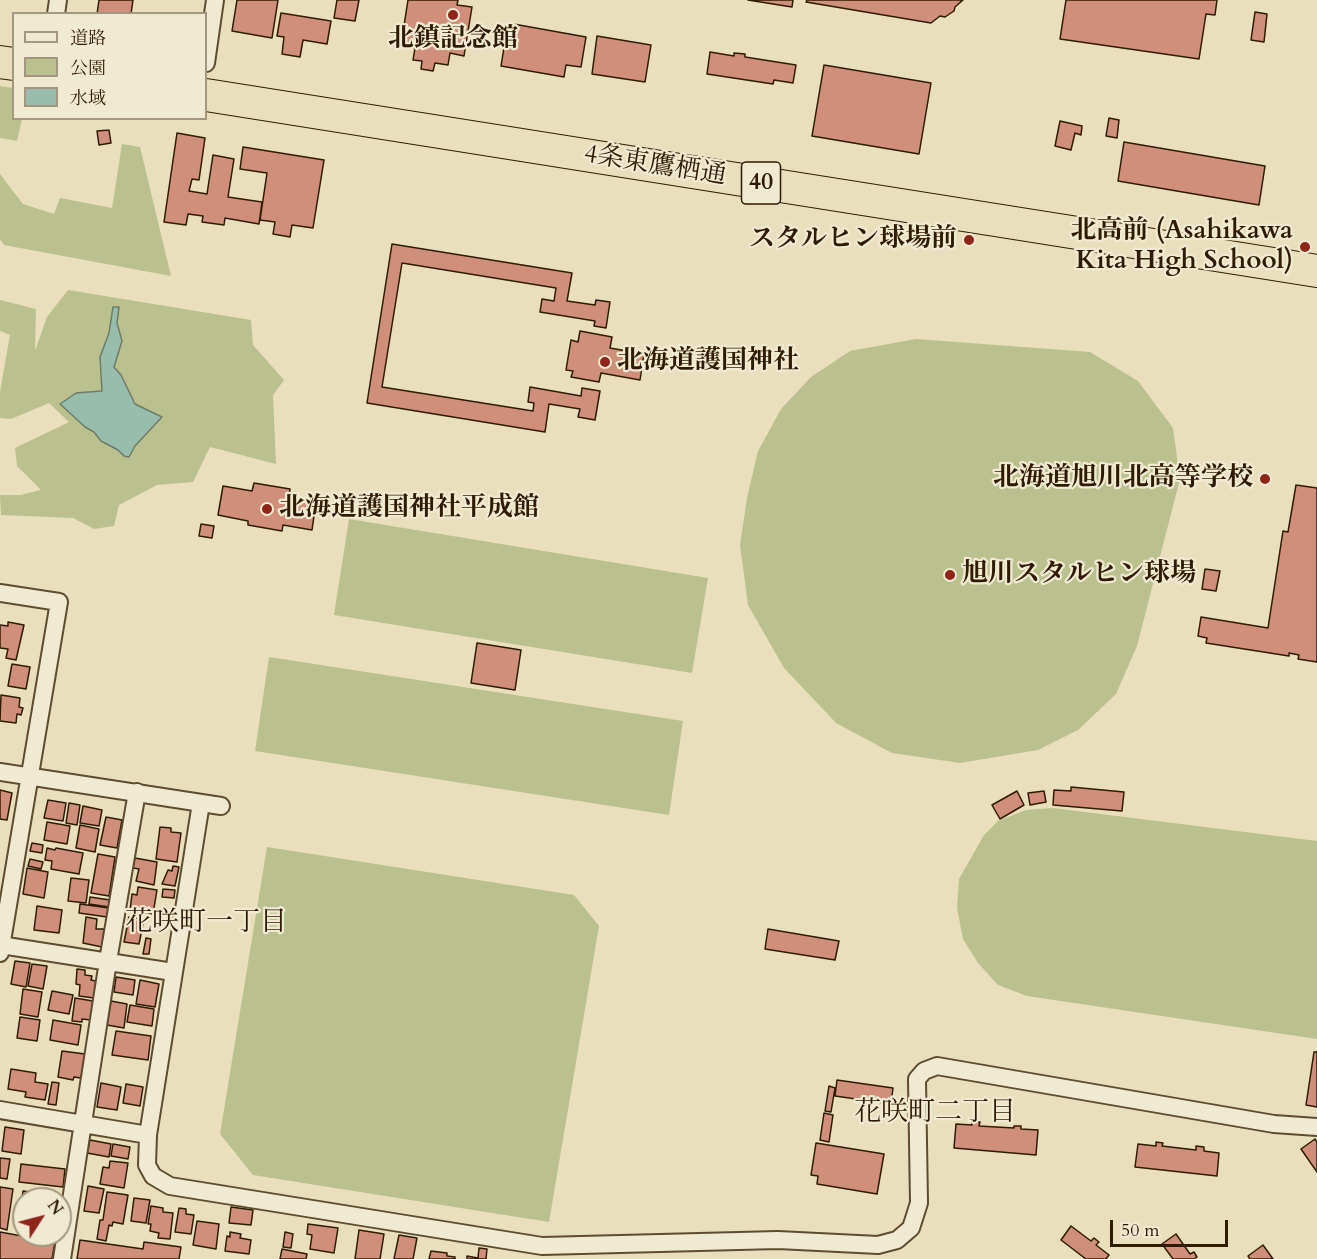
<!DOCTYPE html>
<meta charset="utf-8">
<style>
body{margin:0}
#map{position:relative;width:1317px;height:1259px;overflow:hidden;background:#eadfbc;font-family:Cardo,"Noto Serif JP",serif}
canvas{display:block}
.legend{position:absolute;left:12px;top:12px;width:195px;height:108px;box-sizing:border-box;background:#f1ead3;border:2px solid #a3977f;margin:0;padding:8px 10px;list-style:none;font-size:18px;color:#2f1b02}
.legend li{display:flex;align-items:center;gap:12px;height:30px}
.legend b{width:30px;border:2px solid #a3977f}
.north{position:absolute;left:12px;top:1187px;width:60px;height:60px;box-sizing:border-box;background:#f1ead3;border:2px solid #a3977f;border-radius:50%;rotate:54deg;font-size:16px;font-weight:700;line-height:24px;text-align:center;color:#2f1b02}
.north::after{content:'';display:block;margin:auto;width:21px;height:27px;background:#8f2418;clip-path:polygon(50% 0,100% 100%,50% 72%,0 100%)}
.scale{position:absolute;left:1110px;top:1220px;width:118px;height:27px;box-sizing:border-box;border:3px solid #2f1b02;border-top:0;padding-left:8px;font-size:18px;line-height:21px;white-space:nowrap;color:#2f1b02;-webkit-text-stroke:4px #f1ead3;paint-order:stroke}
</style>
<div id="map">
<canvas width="1317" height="1259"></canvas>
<ul class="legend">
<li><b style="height:8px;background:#f1ead3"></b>道路</li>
<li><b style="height:16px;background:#bac18e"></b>公園</li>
<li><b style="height:16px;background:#98bdac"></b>水域</li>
</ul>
<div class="north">N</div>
<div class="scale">50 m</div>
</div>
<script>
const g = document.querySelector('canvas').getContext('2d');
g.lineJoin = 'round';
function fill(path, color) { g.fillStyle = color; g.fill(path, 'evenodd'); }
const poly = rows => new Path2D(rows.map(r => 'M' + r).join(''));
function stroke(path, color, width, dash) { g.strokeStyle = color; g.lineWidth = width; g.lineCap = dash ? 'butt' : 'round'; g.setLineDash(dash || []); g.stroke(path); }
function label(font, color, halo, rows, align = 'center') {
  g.font = font + ' Cardo,"Noto Serif JP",serif'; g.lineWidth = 4.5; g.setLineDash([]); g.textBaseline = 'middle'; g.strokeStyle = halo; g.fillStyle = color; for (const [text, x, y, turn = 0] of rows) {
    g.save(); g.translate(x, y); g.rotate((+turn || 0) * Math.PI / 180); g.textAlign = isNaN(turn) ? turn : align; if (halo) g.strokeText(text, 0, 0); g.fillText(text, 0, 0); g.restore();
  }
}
fill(poly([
 [0,86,13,88,14,118,22,119,17,141,0,138],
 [122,144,140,147,171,276,4,245,0,239,0,174,23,204,54,214,60,198,112,208],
 [68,290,251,320,253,345,284,380,273,395,276,464,210,447,193,482,157,485,119,505,114,526,94,529,73,518,1,515,0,495,20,495,41,490,17,466,15,448,69,422,49,403,11,419,0,418,0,392,10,335,0,331,0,300,36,309,35,351,47,317],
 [119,307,117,323,122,341,113,367,121,375,135,404,162,417,124,456,118,450,101,441,94,432,76,393,102,391,100,357,109,333,113,308],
 [916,339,1090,352,1138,381,1173,428,1180,479,1137,646,1116,694,1078,730,1038,750,960,763,892,753,836,723,784,668,748,605,740,545,747,498,758,451,781,409,811,377,850,351],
 [349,519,708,578,692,673,334,615],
 [269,657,683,721,669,815,255,751],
 [1053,808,1317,841,1317,1039,1027,996,998,985,978,963,963,939,957,908,959,879,984,835,998,821,1026,810],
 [267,847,574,895,599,926,549,1222,253,1175,220,1134]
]), '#bac18e');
const water = poly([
 [113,307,119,307,117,323,122,341,114,367,121,375,135,404,162,417,135,446,129,457,124,456,118,450,101,441,94,432,85,427,60,404,76,393,102,391,100,357,109,333,113,307]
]);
fill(water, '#98bdac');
stroke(water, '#6e7c68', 1.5);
const building = poly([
 [99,0,133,0,131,14,97,14,99,0],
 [237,0,278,0,272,38,232,31,237,0],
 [337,0,359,0,355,21,334,18,337,0],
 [408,0,458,0,457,5,472,7,464,56,450,53,448,65,435,63,433,71,421,69,422,61,413,60,415,48,401,45,408,0],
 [748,0,793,0,792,7,748,0],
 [807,0,963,0,955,7,954,11,945,17,940,16,931,23,806,2,807,0],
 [1066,0,1217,0,1215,15,1206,14,1199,59,1060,39,1066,0],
 [1255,12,1267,14,1264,42,1251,40,1255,12],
 [281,13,331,21,327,44,303,40,300,57,282,54,284,37,277,36,281,13],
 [508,23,586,37,581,67,566,65,564,77,501,66,508,23],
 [597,36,651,45,645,82,592,74,597,36],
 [710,52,734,56,734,53,745,54,745,57,796,65,793,83,774,80,773,84,707,74,710,52],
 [824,65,931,83,919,154,812,136,824,65],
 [1109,118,1119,120,1117,138,1106,136,1109,118],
 [1060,121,1082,126,1081,135,1075,133,1071,150,1055,146,1060,121],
 [109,130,111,143,99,145,97,131,109,130],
 [177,133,205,138,199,180,192,179,189,191,207,194,213,155,234,159,228,197,262,202,259,224,225,218,224,225,202,222,203,216,188,214,186,225,164,222,177,133],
 [1124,142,1265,166,1259,205,1118,181,1124,142],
 [243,147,324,160,313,228,292,225,290,237,273,234,275,222,260,220,267,173,240,169,243,147],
 [392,244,572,273,567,301,595,305,596,300,610,302,606,328,594,326,595,321,540,312,542,299,554,301,556,288,402,263,382,387,533,411,534,403,528,402,530,387,581,396,582,388,600,391,595,420,578,417,580,409,549,404,545,432,367,403,392,244],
 [580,331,612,337,610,348,644,354,640,380,601,373,599,382,571,377,573,371,566,370,571,340,578,342,580,331],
 [254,483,290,489,289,497,316,502,312,530,283,525,282,531,248,525,248,521,218,515,223,486,252,491,254,483],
 [1296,485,1317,488,1317,662,1298,659,1299,655,1289,653,1289,656,1206,643,1207,638,1198,636,1201,617,1268,628,1283,531,1288,532,1296,485],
 [201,524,214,526,212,538,199,536,201,524],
 [1205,569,1220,571,1216,591,1202,589,1205,569],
 [8,622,24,625,16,660,6,658,8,649,0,648,0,625,8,626,8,622],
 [477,643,521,650,515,690,471,683,477,643],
 [12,664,30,667,26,689,8,686,12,664],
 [1,695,20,698,19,707,23,708,21,715,17,714,16,723,0,721,1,695],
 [1071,787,1124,792,1122,811,1053,805,1054,790,1071,791,1071,787],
 [0,790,12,793,7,820,0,819,0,790],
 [1017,791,1024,805,1000,819,992,805,1017,791],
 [1044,791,1046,802,1030,805,1028,793,1044,791],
 [48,800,66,803,63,821,44,818,48,800],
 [69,803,80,805,77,825,66,823,69,803],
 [83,806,102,810,99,826,80,823,83,806],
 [106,817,122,820,117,848,100,845,106,817],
 [47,822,70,826,67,844,44,840,47,822],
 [80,825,99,829,95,852,76,848,80,825],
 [160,827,171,828,171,832,181,833,177,862,156,859,160,827],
 [32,843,43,845,42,853,30,851,32,843],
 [47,848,55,850,56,848,83,853,79,874,51,869,52,861,45,860,47,848],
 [98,854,115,857,109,896,91,893,98,854],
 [135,858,157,862,154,885,136,881,139,869,133,868,135,858],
 [30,859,43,862,41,869,28,866,30,859],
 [173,866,179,867,175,886,162,884,168,870,172,871,173,866],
 [27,868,48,872,44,898,23,894,27,868],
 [71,878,89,880,86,903,68,901,71,878],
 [138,887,157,890,153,914,130,910,132,894,137,895,138,887],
 [163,889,175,890,174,898,162,897,163,889],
 [90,897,110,900,109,907,89,904,90,897],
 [80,904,109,908,107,917,79,913,80,904],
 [37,906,62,910,59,933,34,930,37,906],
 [86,917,97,919,96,929,104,929,102,947,83,943,86,917],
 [129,917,144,919,139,944,124,942,129,917],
 [768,929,839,941,835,960,765,949,768,929],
 [146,938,151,939,149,954,143,954,146,938],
 [15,961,30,963,26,987,11,984,15,961],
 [32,964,47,966,43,989,28,986,32,964],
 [77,969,85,970,85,975,92,976,91,980,96,981,94,998,79,996,80,985,76,984,77,969],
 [116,977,135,980,133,995,114,992,116,977],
 [140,980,159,984,155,1007,136,1004,140,980],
 [23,989,42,992,38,1017,20,1014,23,989],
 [52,991,73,995,69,1014,48,1010,52,991],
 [75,998,93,1001,91,1020,82,1019,82,1022,72,1021,75,998],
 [111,1001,127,1004,124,1028,107,1025,111,1001],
 [130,1005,154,1009,152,1026,127,1022,130,1005],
 [20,1017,40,1020,37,1041,17,1038,20,1017],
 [53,1020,81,1025,78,1045,50,1040,53,1020],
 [116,1031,151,1036,148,1060,112,1055,116,1031],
 [62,1051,85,1054,81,1078,74,1077,73,1080,58,1077,62,1051],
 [1314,1052,1317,1052,1317,1107,1306,1105,1314,1052],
 [11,1069,36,1073,35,1082,48,1084,45,1100,25,1097,26,1092,8,1089,11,1069],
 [837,1080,893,1088,891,1104,835,1096,837,1080],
 [52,1082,59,1083,56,1105,48,1104,52,1082],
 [101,1083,121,1087,117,1110,97,1107,101,1083],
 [126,1084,143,1087,140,1106,123,1103,126,1084],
 [829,1086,835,1088,831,1112,825,1111,829,1086],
 [824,1113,833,1115,829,1142,820,1140,824,1113],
 [972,1122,980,1122,979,1126,1014,1128,1014,1126,1021,1126,1021,1129,1038,1130,1036,1155,954,1148,956,1124,972,1125,972,1122],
 [5,1127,24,1130,21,1154,2,1151,5,1127],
 [1315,1139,1317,1142,1317,1172,1301,1149,1315,1139],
 [90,1140,111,1144,109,1157,87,1153,90,1140],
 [1156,1142,1163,1143,1162,1146,1196,1150,1196,1146,1204,1147,1204,1151,1219,1153,1217,1176,1135,1167,1138,1144,1156,1146,1156,1142],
 [816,1143,884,1154,877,1194,817,1184,818,1176,811,1175,816,1143],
 [113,1144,130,1147,128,1159,111,1156,113,1144],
 [0,1158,10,1159,7,1179,0,1178,0,1158],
 [110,1161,128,1163,124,1188,100,1184,103,1167,109,1168,110,1161],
 [21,1164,65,1169,63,1187,19,1182,21,1164],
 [88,1186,104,1189,99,1213,84,1211,88,1186],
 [0,1187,13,1189,7,1230,0,1228,0,1187],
 [23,1191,52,1195,51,1199,24,1199,24,1233,18,1232,23,1191],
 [107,1192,128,1195,123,1224,113,1222,112,1226,109,1225,106,1241,97,1239,100,1220,103,1220,107,1192],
 [134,1198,150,1200,146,1223,131,1221,134,1198],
 [151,1206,163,1208,163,1212,173,1213,170,1239,158,1238,159,1233,150,1231,151,1224,148,1224,151,1206],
 [231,1207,253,1210,251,1225,229,1223,231,1207],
 [179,1208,186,1209,186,1214,194,1215,191,1234,175,1232,179,1208],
 [197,1221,219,1224,216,1249,193,1245,197,1221],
 [308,1224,338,1228,334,1253,310,1249,312,1235,307,1234,308,1224],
 [1071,1226,1091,1241,1094,1238,1099,1242,1096,1245,1109,1255,1106,1259,1086,1259,1061,1240,1071,1226],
 [359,1230,384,1234,380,1259,355,1259,359,1230],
 [0,1232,55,1242,52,1259,0,1259,0,1232],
 [230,1232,241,1234,240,1238,251,1240,249,1254,225,1251,227,1236,230,1237,230,1232],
 [285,1232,293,1234,291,1248,283,1247,285,1232],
 [1176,1234,1190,1254,1194,1252,1197,1257,1194,1259,1173,1259,1162,1244,1176,1234],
 [399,1235,417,1238,413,1259,394,1259,399,1235],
 [80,1240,143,1249,144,1242,181,1247,179,1259,77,1259,80,1240],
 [1263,1245,1273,1259,1250,1259,1248,1256,1263,1245],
 [479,1248,487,1249,486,1259,467,1259,467,1256,478,1258,479,1248],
 [282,1249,307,1254,306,1259,280,1259,282,1249],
 [431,1251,447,1253,447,1256,455,1257,455,1259,429,1259,431,1251]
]);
fill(building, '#d08f7b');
stroke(building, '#2f1b02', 1.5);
const street = poly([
 [56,14,58,0],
 [206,63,215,0],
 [0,593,59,602,0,953],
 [0,772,221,806],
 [201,803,148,1135,147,1165,153,1176,170,1186,542,1246,778,1240,878,1245,897,1240,911,1228,919,1203,917,1079,924,1071,937,1066,1274,1124,1317,1127],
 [0,945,173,972],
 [0,1110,148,1135],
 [62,1259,108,961,137,792]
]);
const highway = poly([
 [0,62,14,64],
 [206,95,1317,271]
]);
stroke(street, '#5e4c30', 20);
stroke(highway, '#2f1b02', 34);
stroke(street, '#f1ead3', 16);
stroke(highway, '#eadfbc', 32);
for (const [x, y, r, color] of [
 [453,15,6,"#8f2418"],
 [969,240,6,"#8f2418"],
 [1305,247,6,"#8f2418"],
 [605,362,6,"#8f2418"],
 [1265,479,6,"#8f2418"],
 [267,509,6,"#8f2418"],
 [950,575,6,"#8f2418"]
]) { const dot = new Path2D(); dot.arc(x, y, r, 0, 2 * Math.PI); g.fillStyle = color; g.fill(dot); stroke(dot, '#f1ead3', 2); }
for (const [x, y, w] of [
 [761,183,39]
]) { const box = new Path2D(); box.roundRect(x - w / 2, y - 21, w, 42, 4.5); g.fillStyle = '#f1ead3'; g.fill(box); stroke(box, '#2f1b02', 1.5); }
label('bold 24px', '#2f1b02', null, [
 ["40",761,183]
]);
label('bold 26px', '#2f1b02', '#f1ead3', [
 ["北鎮記念館",453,40,"center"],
 ["北高前 (Asahikawa",1293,232],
 ["Kita High School)",1293,262],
 ["スタルヒン球場前",957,240],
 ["北海道護国神社",617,362,"left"],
 ["北海道旭川北高等学校",1253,479],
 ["北海道護国神社平成館",279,509,"left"],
 ["旭川スタルヒン球場",962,575,"left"]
], 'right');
label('26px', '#2f1b02', '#f1ead3', [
 ["4条東鷹栖通",655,166,9]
]);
label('27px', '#2f1b02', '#f1ead3', [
 ["花咲町一丁目",206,924],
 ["花咲町二丁目",935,1114]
]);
</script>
